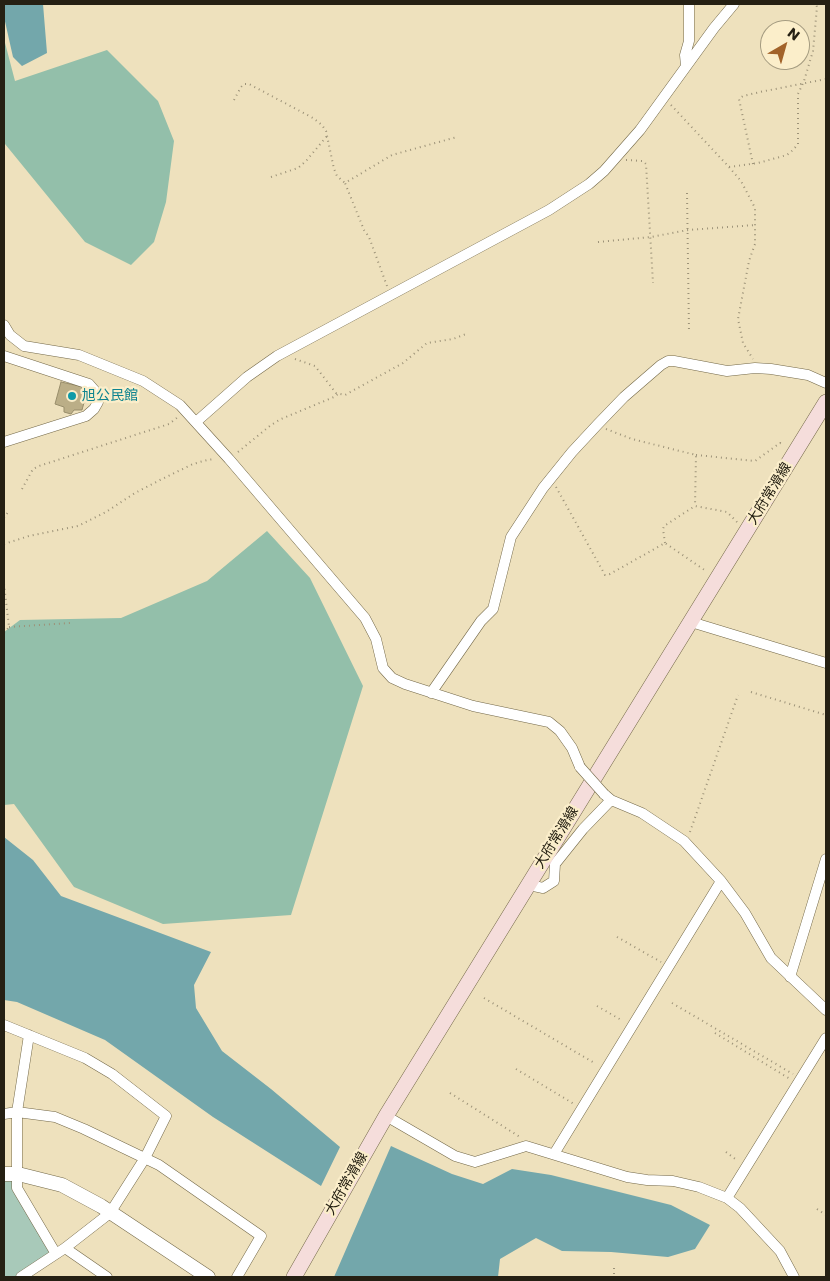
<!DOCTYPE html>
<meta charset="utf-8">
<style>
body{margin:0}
#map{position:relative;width:830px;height:1281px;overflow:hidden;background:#eee1bd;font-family:Poppins,sans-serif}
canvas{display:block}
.frame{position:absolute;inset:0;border:5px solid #252013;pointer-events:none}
.north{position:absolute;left:760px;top:20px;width:50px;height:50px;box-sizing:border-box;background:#fbeeca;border:1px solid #a59c81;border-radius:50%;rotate:38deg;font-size:14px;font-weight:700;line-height:20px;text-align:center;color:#252013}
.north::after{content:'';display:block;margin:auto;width:18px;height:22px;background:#a2632a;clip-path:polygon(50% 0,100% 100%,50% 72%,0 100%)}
</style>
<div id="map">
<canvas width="830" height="1281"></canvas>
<div class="frame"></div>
<div class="north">N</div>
</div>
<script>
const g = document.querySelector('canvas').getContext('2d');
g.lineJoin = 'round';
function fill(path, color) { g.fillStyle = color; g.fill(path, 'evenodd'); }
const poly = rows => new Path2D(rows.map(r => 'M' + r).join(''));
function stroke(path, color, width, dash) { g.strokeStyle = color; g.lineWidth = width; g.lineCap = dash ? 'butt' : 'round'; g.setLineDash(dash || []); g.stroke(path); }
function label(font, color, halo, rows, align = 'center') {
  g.font = font + ' Poppins,"Noto Sans JP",sans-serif'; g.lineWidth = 4.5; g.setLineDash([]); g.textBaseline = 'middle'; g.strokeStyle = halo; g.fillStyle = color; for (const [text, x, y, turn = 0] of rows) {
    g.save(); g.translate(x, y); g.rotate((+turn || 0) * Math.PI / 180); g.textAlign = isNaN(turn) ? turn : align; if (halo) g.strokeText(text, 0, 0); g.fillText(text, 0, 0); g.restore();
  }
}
fill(poly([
 [4,1174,18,1174,17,1188,56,1254,21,1277,4,1277]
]), '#a8c9b9');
fill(poly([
 [4,39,15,81,107,50,158,101,174,141,166,202,154,242,131,265,85,242,5,144],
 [267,531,310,578,363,686,291,915,163,924,74,887,14,804,4,805,4,632,20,620,121,618,207,581]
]), '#93bfaa');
fill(poly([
 [4,4,43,4,47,53,22,66,13,57,4,17],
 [4,837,33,860,61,896,211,952,194,985,196,1008,222,1051,271,1089,340,1147,321,1186,213,1117,105,1040,17,1002,4,1000],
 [391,1146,452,1174,483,1184,512,1169,551,1175,671,1205,710,1225,695,1249,668,1257,611,1252,562,1251,536,1238,500,1259,498,1277,334,1277]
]), '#73a7ab');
const building = poly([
 [61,382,88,388,82,410,74,410,71,414,64,412,64,407,55,404,61,382]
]);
fill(building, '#bbae87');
stroke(building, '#988d6b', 1);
const minor = poly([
 [686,66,685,55,689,41,689,4],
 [4,325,10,335,24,346,79,355,143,381,180,405,229,459,365,618,376,639,383,668,392,678,405,684,473,706,549,722,560,731,572,748,580,767],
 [4,356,89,384,96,392,98,402,94,409,86,416,4,442],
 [196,422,247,377,277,356,549,210,589,184,604,171,640,130,714,28,734,4],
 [691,622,826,663],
 [431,693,481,621,493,609,511,537,543,488,572,452,598,424,624,397,661,365,668,361,674,361,727,371,755,368,771,369,808,375,826,383],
 [604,794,611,800,642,813,684,841,721,881,745,913,771,958,826,1010],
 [529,885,543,888,554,881,555,864,583,829,611,800],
 [790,977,826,859],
 [4,1025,85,1058,112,1074,166,1116,145,1158,110,1213,65,1248,21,1277],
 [29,1035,17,1112,17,1188,56,1254],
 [4,1114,17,1112,55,1117,84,1129,159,1165,261,1236,237,1277],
 [386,1116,455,1156,475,1162,526,1146,627,1177,647,1180,673,1181,699,1187,727,1198,740,1208,780,1251,794,1277],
 [554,1154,721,881],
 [727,1198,826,1038],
 [65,1248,107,1277]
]);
const tertiary = poly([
 [4,1174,18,1174,62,1185,101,1206,208,1277]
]);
const secondary = poly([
 [294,1277,386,1116,826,402]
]);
stroke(minor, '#736848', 11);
stroke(tertiary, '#736848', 15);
stroke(secondary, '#736848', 16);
stroke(poly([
 [234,100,241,87,244,84,249,84,313,118,322,125,326,131,334,169,337,176,345,183],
 [671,105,729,167,758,163,787,155,793,150,798,144,798,94,804,81,813,51,817,7,816,4],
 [626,160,643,161,646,164,653,283],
 [753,164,739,99,743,96,760,92,826,79],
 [729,167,741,181,755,208,755,244,749,261,738,319,743,343,753,359],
 [271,177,298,168,306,161,327,136],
 [687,193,689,332],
 [598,242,651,237,688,230,755,225],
 [387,286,369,237,364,230,345,183,392,155,457,137],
 [295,359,315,366,336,393,345,395,403,363,427,343,453,339,466,334],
 [606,429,632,439,696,455,695,506],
 [238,452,271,425,281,419,334,397,338,394],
 [696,455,755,461,780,443,784,445],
 [556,487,605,575,610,574,665,543,706,571],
 [22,489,33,469,39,466,169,424,178,417],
 [4,518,8,512],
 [665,543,663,529,664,526,695,506,727,512,738,523],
 [4,544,29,536,78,526,106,512,135,493,160,480,193,464,207,460,215,459],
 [4,584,9,627,4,633],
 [9,627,70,623],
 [751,692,826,715],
 [690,832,738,695],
 [617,937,661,962],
 [484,998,596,1064],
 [672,1003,793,1074],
 [597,1006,623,1021],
 [715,1033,790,1079],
 [516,1069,574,1104],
 [450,1093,520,1137],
 [726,1152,738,1161],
 [817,1209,826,1215],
 [614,1268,614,1277]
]), '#9c9278', 2, [1, 4]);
stroke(minor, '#fff', 10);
stroke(tertiary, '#fff', 14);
stroke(secondary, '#f5dddb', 15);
const minorBridge = poly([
 [580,767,604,794]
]);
stroke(minorBridge, '#736848', 11, []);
stroke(minorBridge, '#fff', 10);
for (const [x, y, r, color] of [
 [72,396,5,"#0f9aa8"]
]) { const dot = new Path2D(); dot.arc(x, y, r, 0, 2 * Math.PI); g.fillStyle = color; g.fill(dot); stroke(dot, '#fbeeca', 2); }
label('14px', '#0d838f', '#fbeeca', [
 ["旭公民館",82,396]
], 'left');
label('14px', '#252013', '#fbeeca', [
 ["大府常滑線",770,494,-58],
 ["大府常滑線",557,838,-58],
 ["大府常滑線",347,1184,-60]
]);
</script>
